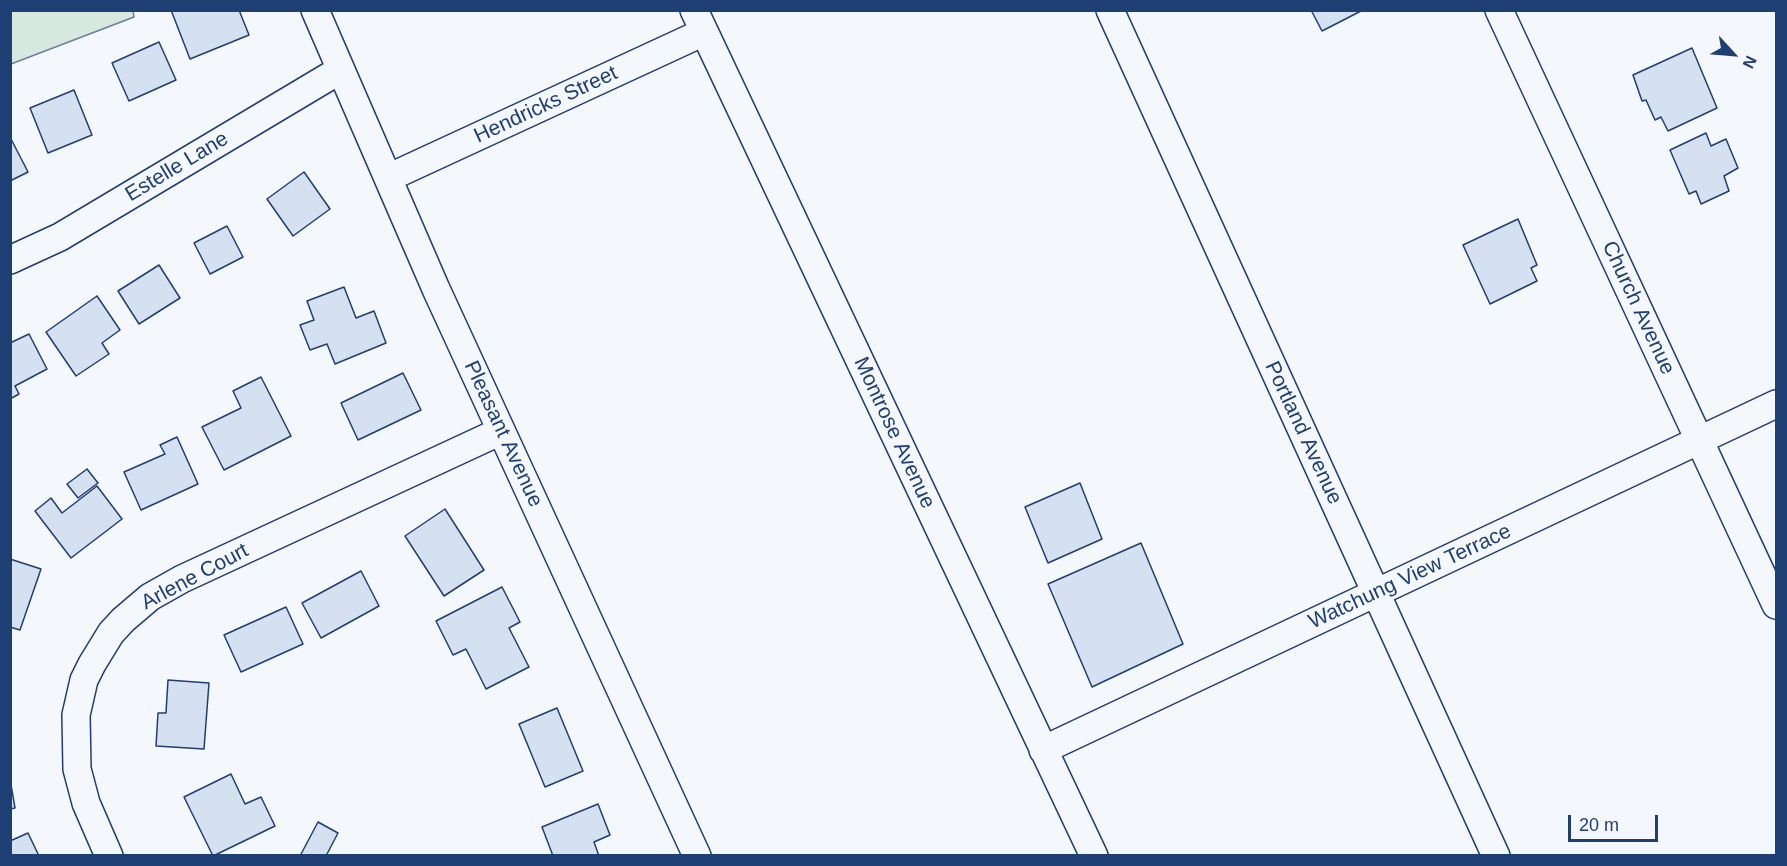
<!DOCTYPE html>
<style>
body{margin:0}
#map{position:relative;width:1787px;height:866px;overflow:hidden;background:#f4f7fb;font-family:Arial,sans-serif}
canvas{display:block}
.frame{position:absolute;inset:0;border:12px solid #1d3f73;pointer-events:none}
.north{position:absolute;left:1703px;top:24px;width:60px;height:60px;-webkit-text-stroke:4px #f4f7fb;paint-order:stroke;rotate:116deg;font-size:16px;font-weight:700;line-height:24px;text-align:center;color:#1d3f73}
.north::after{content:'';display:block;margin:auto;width:21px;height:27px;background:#1d3f73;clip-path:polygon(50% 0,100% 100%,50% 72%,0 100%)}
.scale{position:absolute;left:1568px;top:815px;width:90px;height:27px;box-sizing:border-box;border:3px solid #1d3f73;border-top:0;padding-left:8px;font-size:18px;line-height:21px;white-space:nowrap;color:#1d3f73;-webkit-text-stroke:4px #f4f7fb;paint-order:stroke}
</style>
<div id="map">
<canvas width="1787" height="866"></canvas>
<div class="frame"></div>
<div class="north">N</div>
<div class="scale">20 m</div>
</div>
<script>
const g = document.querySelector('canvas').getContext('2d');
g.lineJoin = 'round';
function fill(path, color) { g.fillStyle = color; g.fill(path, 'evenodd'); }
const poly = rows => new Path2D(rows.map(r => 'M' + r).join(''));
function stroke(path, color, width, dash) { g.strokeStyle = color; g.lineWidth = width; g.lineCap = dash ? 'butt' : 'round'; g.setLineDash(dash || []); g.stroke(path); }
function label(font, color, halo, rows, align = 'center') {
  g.font = font + ' Arial,sans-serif'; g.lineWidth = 4.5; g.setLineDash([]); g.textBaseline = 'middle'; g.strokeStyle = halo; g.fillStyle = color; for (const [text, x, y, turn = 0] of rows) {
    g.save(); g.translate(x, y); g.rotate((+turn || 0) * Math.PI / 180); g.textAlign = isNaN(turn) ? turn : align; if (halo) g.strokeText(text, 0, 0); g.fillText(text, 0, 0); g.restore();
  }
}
const green = poly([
 [10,11,133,11,134,17,11,64,10,11]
]);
fill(green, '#d7e8df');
stroke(green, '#687fa3', 1.5);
const building = poly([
 [171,10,239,10,249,35,190,59,171,10],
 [1311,10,1363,10,1322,31,1311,10],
 [159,42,176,80,129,101,112,63,159,42],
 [1692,48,1717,108,1668,131,1661,117,1655,120,1646,100,1642,101,1633,75,1692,48],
 [74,90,92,135,48,153,30,108,74,90],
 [1706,133,1711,146,1726,139,1738,168,1724,176,1729,191,1701,204,1696,191,1689,194,1670,150,1706,133],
 [10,137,28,172,10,181,10,137],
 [304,172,330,209,293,236,267,199,304,172],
 [1518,219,1537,265,1531,268,1537,281,1490,304,1463,245,1518,219],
 [227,226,243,257,210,274,194,243,227,226],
 [159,265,180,298,139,324,118,291,159,265],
 [344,287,356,318,374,311,386,343,335,364,327,344,310,350,300,325,314,320,307,301,344,287],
 [97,296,120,330,102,343,109,354,76,376,46,332,97,296],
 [29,334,47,369,15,386,19,394,10,399,10,343,29,334],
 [403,373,421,410,358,440,341,403,403,373],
 [261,377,291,436,224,470,202,427,241,408,233,391,261,377],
 [177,437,198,484,141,510,124,472,165,454,160,445,177,437],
 [87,469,98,483,78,498,67,484,87,469],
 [1080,483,1102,539,1048,563,1025,507,1080,483],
 [97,486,122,519,71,558,35,511,51,498,62,513,97,486],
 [445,509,484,570,444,596,405,536,445,509],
 [1141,543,1183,644,1092,687,1048,584,1141,543],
 [10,559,41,569,20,630,10,627,10,559],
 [361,571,379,606,321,638,302,603,361,571],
 [502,587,520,622,509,628,529,667,486,689,466,649,453,655,436,621,502,587],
 [286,607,303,644,241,672,224,635,286,607],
 [168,680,209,683,204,749,156,746,158,713,166,713,168,680],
 [557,708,583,771,545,787,519,724,557,708],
 [231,774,245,804,261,797,275,826,213,856,184,797,231,774],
 [10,779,15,808,10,809,10,779],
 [598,804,610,835,594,842,599,856,553,856,542,827,598,804],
 [318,822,338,833,327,854,329,856,300,856,318,822],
 [28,833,39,856,10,856,10,841,28,833]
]);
fill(building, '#d5e0f0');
stroke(building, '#1d3f73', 1.5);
const minor = poly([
 [315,10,436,289,697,856],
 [694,10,1094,856],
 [1110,10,1496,856],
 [1499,10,1776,605],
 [388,178,704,32],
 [10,260,60,237,340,70],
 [1043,750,1776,404],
 [109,856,86,803,77,769,76,715,84,680,92,664,111,633,123,620,150,597,182,579,501,431]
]);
stroke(minor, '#1d3f73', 30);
stroke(minor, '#f4f7fb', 27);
label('21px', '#1d3f73', '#f4f7fb', [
 ["Hendricks Street",546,105,-25],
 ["Estelle Lane",177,167,-31],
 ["Church Avenue",1638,308,65],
 ["Montrose Avenue",894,433,65],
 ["Portland Avenue",1303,433,65],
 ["Pleasant Avenue",503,434,65],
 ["Arlene Court",195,577,-28],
 ["Watchung View Terrace",1410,577,-25]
]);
</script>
